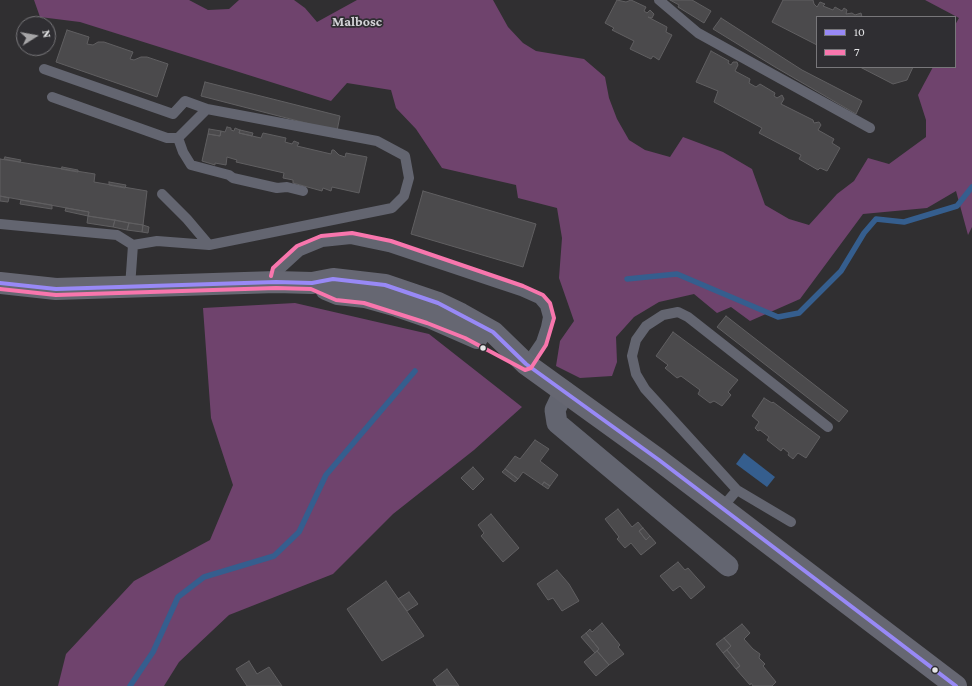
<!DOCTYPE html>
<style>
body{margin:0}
#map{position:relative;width:972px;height:686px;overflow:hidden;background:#302f31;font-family:"Crimson Pro",serif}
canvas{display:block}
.legend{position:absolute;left:816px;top:16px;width:140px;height:52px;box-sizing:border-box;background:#2f2e32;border:1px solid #78777a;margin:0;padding:5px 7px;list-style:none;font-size:12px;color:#e5e5e7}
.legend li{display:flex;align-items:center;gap:8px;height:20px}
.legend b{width:20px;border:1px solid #78777a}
.north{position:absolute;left:16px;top:16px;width:40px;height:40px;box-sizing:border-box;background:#2f2e32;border:1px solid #78777a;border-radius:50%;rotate:79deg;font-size:11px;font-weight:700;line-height:16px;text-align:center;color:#e5e5e7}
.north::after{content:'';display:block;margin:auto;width:14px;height:18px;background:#a6a5a7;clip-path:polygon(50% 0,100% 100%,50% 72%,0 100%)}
</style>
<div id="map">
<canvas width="972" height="686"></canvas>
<ul class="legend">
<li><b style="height:5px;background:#9889f6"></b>10</li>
<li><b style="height:5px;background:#f876ad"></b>7</li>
</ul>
<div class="north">N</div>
</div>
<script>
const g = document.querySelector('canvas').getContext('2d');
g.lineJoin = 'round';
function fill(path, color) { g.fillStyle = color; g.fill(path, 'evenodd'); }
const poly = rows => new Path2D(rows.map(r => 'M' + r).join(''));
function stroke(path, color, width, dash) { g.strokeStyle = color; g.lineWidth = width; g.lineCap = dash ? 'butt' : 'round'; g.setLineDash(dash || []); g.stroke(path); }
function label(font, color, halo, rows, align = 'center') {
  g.font = font + ' "Crimson Pro",serif'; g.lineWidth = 3.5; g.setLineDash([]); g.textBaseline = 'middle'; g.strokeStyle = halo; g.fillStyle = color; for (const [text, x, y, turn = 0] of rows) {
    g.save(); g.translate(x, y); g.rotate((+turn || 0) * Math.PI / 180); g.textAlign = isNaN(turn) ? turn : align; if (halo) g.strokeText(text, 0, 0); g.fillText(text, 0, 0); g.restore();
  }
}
fill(poly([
 [34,0,189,0,208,10,229,9,239,0,294,0,305,8,317,22,357,0,493,0,508,27,523,43,536,51,584,59,605,77,609,98,617,119,629,140,645,150,670,157,683,137,723,152,752,169,765,205,789,219,809,225,837,194,854,181,868,158,889,164,926,137,926,120,918,95,933,67,955,67,955,25,959,18,925,0,972,0,972,227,968,235,956,191,927,208,863,214,800,299,750,321,731,307,717,313,694,294,659,302,634,317,616,337,617,362,612,376,580,378,556,366,560,341,574,321,559,278,562,238,557,208,518,198,516,185,442,168,416,129,396,108,391,90,347,83,331,101,80,22,40,17],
 [295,303,429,334,522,407,474,450,393,514,333,574,229,615,179,662,164,686,58,686,66,654,134,581,210,540,233,485,211,418,203,308]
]), '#6f436d');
fill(poly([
 [744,453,775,477,767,487,736,464]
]), '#355e8e');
stroke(poly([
 [627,279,677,274,778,317,799,313,841,271,864,233,876,219,904,222,957,206,972,187],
 [130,686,153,652,178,597,204,577,274,556,299,532,326,475,415,371]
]), '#355e8e', 5.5);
const building = poly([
 [617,0,626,2,631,0,646,7,644,11,647,13,650,10,654,14,652,18,648,17,667,27,666,32,672,35,659,60,653,56,651,59,630,49,634,41,612,30,614,28,605,23,617,0],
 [670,0,692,0,711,11,704,23,678,7,679,5,670,0],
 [783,0,813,0,814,4,817,7,820,2,825,4,823,6,833,10,835,7,842,11,844,8,847,10,846,14,852,13,855,15,861,13,862,17,817,17,817,45,772,22,783,0],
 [721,18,802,70,862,101,856,114,775,67,713,29,721,18],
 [67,30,89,37,87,44,93,45,98,42,104,42,133,52,130,59,134,60,141,57,147,57,168,64,157,97,56,62,67,30],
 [711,51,729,61,728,63,731,65,733,62,737,62,738,65,735,71,750,79,749,83,756,87,760,84,775,93,774,96,777,98,782,95,784,99,781,104,813,120,814,123,819,122,821,125,818,130,834,139,832,143,840,148,827,171,820,168,818,170,799,159,801,155,759,133,762,128,714,102,718,91,696,82,711,51],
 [860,67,913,67,907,80,893,84,860,67],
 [205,82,340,116,337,131,201,96,205,82],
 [227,127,231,128,231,130,234,131,235,128,240,130,239,133,261,138,263,133,286,138,285,142,292,144,294,141,299,143,297,146,331,154,332,150,334,150,339,155,345,157,346,153,367,157,359,193,332,187,331,191,323,188,322,191,293,183,293,180,283,178,284,173,236,162,237,160,227,157,226,165,215,163,215,165,202,161,208,134,220,136,221,131,225,132,227,127],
 [209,129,221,131,220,136,208,134,209,129],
 [240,130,253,133,252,136,239,133,240,130],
 [5,157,21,160,20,162,4,159,5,157],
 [0,159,95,174,94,182,147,191,143,225,88,216,89,212,0,196,0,159],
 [62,167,78,170,78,172,61,169,62,167],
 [109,182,126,185,125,188,109,185,109,182],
 [423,191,536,224,523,267,411,234,423,191],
 [0,196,9,198,8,202,0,201,0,196],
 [21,200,52,205,52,209,20,204,21,200],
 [66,208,89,212,88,216,65,211,66,208],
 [88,216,115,220,113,227,87,223,88,216],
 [115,220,129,223,127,230,113,227,115,220],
 [129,223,143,225,142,232,127,230,129,223],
 [143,225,149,227,148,233,142,232,143,225],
 [726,316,848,411,839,422,717,327,726,316],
 [673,332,738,380,728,392,731,395,722,406,714,401,710,403,698,394,700,390,681,376,677,378,665,368,668,365,656,356,673,332],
 [764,398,772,403,773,402,820,437,806,458,798,453,793,459,788,455,789,453,783,448,781,451,767,440,769,437,760,430,758,431,755,428,759,422,752,416,764,398],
 [535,440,549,449,540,461,558,475,550,486,544,482,542,485,523,472,518,479,505,469,515,456,520,459,535,440],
 [473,467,484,479,473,490,461,478,473,467],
 [505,469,518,479,515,482,502,472,505,469],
 [544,482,550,486,548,489,542,485,544,482],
 [618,509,632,527,638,522,643,528,639,531,646,540,650,536,656,543,641,555,631,543,625,548,617,539,619,537,605,519,618,509],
 [491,514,519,548,503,562,481,536,484,533,478,525,491,514],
 [643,528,650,536,646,540,639,531,643,528],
 [678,562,685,570,688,568,705,587,691,599,680,586,673,591,660,576,678,562],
 [557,570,569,584,579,601,562,611,553,598,548,600,537,584,557,570],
 [386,581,424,636,382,661,347,609,386,581],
 [409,592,418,604,407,611,398,599,409,592],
 [602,623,620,645,618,647,624,654,609,665,597,651,599,649,586,633,590,629,592,632,602,623],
 [742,624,750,633,744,639,753,649,760,654,759,658,765,664,763,666,776,682,772,686,753,686,751,683,750,685,736,669,740,666,727,650,731,646,724,638,742,624],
 [586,633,599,649,595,653,581,637,586,633],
 [724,638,731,646,723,653,716,644,724,638],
 [727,650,740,666,736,669,723,653,727,650],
 [597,651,609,665,596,676,584,662,597,651],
 [249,661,257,674,269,667,282,686,247,686,236,669,249,661],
 [447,669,459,686,437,686,433,680,447,669]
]);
fill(building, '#4b4a4c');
stroke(building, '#605f61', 1);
stroke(poly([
 [659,0,698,33,870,128],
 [44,69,173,114,185,101,207,109],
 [52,97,167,138,178,138,207,109,377,141,405,156,409,178,404,196,392,208,209,245,157,241,133,245],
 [178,138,183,152,191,165,229,175,233,178,277,188,287,187,303,191],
 [162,194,187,219,209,245],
 [0,224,117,235,133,245,130,287],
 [276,282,277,272,300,251,322,242,351,239,389,247,521,291,539,299,545,306,548,317,546,327,541,342,526,364],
 [737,490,791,522],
 [721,509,737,490,645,389,636,374,632,356,636,340,646,326,663,315,678,312,688,317,828,427]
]), '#636570', 10);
stroke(poly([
 [564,391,555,410,557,423,728,566]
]), '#636570', 21);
stroke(poly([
 [0,283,56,289,276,282,312,283,333,279,385,285,438,303,461,314,493,332,526,364,659,460,956,686],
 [326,289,338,294,365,297,397,306,429,317,477,338]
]), '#666772', 22);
stroke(poly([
 [0,283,56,289,276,282,312,283,333,279,385,285,438,303,493,332,526,364,659,460,956,686]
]), '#9889f6', 4);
stroke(poly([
 [0,289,56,295,276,288,311,289,336,300,364,303,427,323,465,338,525,370,531,368,546,345,554,318,550,303,543,295,523,286,391,241,352,233,321,236,297,246,273,268,271,276]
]), '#f876ad', 4);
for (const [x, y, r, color] of [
 [483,348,3.5,"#e5e5e7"],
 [935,670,3.5,"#e5e5e7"]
]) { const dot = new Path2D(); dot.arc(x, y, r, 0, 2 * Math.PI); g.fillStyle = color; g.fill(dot); stroke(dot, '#2f2e32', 1.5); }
label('bold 14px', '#d2d2d6', '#2f2e32', [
 ["Malbosc",357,22]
]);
</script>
